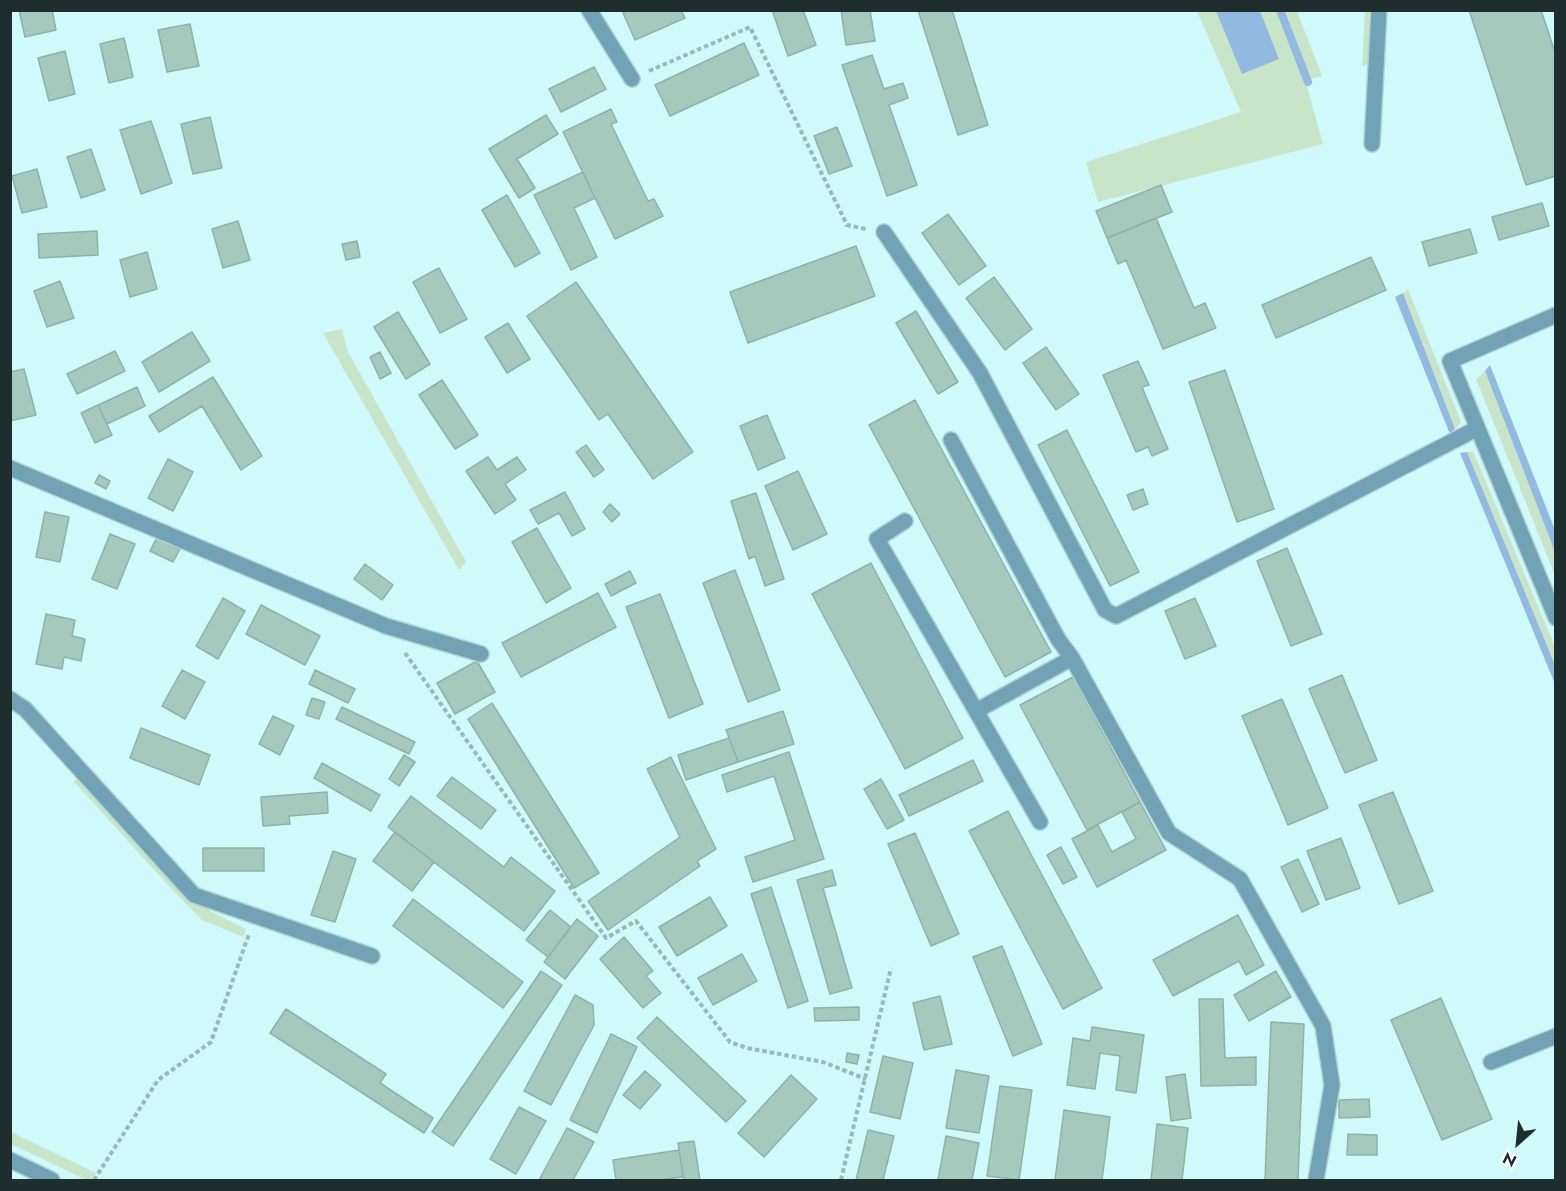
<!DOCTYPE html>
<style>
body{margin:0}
#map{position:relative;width:1566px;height:1191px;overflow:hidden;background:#cff9fa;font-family:Jost,sans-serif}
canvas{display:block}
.frame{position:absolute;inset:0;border:12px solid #1e2e2e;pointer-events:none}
.north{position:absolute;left:1488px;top:1113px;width:60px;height:60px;-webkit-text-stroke:4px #fff;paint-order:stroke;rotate:207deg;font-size:16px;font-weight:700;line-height:24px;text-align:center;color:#1e2e2e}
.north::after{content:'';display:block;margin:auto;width:21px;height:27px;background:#1e2e2e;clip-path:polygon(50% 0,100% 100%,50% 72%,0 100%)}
</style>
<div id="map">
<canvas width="1566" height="1191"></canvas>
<div class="frame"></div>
<div class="north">N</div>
</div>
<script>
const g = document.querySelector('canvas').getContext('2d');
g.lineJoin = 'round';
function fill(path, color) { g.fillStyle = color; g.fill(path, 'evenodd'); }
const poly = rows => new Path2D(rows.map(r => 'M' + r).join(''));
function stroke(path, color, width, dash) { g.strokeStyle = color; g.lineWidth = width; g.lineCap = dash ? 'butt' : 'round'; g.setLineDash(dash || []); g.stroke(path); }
fill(poly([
 [1197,11,1278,11,1306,83,1323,144,1098,202,1086,162,1241,112],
 [1284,11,1297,11,1322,76,1310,79],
 [1365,11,1373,11,1370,63,1362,66],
 [1408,289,1461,422,1455,429,1403,293],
 [342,329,348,352,466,562,459,570,323,333],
 [1485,371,1555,552,1555,575,1476,379],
 [1473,451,1555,647,1555,665,1467,452],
 [79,773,190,896,212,912,246,929,243,937,202,920,179,897,74,782],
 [11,1132,96,1173,90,1180,86,1180,11,1144]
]), '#c8e5c9');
fill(poly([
 [1216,11,1260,11,1279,59,1242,74],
 [1403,293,1455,429,1450,434,1395,297],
 [1490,365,1555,530,1555,552,1485,371],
 [1467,452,1555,665,1555,684,1460,453]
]), '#92b9df');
stroke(poly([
 [1280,10,1308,82]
]), '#92b9df', 8);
const building = poly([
 [19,10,52,10,56,30,25,37,19,10],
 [629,10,681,10,685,18,635,40,623,13,629,10],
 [772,10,803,10,816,45,788,56,772,10],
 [841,10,870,10,875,41,846,45,841,10],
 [918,10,952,10,988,125,958,135,918,10],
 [1469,10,1541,10,1556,55,1556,176,1526,185,1469,10],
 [190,24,199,66,167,72,158,30,190,24],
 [124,38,133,77,109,83,100,44,124,38],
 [744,43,759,75,670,116,655,85,744,43],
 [65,51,75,94,49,101,38,58,65,51],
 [872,55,884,89,903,83,908,98,889,105,917,185,887,196,842,65,872,55],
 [594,67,606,89,561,112,549,89,594,67],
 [611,109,617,122,611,124,648,201,654,199,663,216,615,239,563,132,611,109],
 [546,115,558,134,517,159,535,188,519,198,489,149,546,115],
 [210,117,222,168,193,174,181,124,210,117],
 [151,121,172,183,141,194,120,130,151,121],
 [837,127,852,166,829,174,814,136,837,127],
 [91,149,105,190,81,198,67,157,91,149],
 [37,169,47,207,22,213,12,176,37,169],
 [583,172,595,198,574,208,597,257,571,270,534,195,583,172],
 [1161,185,1172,212,1107,238,1096,211,1161,185],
 [507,195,540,253,515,267,482,210,507,195],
 [1542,203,1549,226,1499,240,1492,217,1542,203],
 [948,214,986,266,959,285,922,233,948,214],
 [1156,218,1194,308,1205,303,1216,328,1163,349,1126,260,1118,264,1107,238,1156,218],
 [238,221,250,260,223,268,212,229,238,221],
 [1470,229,1477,253,1429,266,1422,242,1470,229],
 [97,231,98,255,39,258,38,234,97,231],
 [357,241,360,257,346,260,342,244,357,241],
 [856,246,875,296,748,343,730,292,856,246],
 [147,252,157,289,130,297,120,260,147,252],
 [1371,257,1386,290,1276,338,1262,305,1371,257],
 [439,268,467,319,440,333,413,282,439,268],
 [994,277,1032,329,1005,350,966,298,994,277],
 [60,281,74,318,47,327,34,291,60,281],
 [576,282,693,452,653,479,608,414,599,420,527,316,576,282],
 [916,311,958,382,938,394,896,323,916,311],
 [398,312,430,364,406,379,374,327,398,312],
 [508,323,530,359,507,373,485,337,508,323],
 [192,332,210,361,159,392,142,362,192,332],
 [1046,347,1079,394,1056,410,1023,363,1046,347],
 [115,351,125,371,77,394,67,374,115,351],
 [380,352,391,373,380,379,370,357,380,352],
 [1138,361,1149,385,1142,387,1168,449,1152,456,1148,447,1136,452,1103,375,1138,361],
 [24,369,36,415,10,421,10,372,24,369],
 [1225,370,1274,509,1237,522,1189,382,1225,370],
 [213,377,262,456,241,470,202,406,159,432,149,416,213,377],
 [442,380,478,435,455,449,419,395,442,380],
 [137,387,145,406,107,424,98,405,137,387],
 [915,400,1051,652,1005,677,869,425,915,400],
 [98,405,112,435,95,443,81,413,98,405],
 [767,415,785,458,758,470,740,426,767,415],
 [1067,430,1139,572,1110,586,1038,445,1067,430],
 [586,445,604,470,594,477,576,452,586,445],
 [488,457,497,470,517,457,526,470,505,484,516,500,495,514,466,471,488,457],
 [168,459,193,472,173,511,148,498,168,459],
 [798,471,827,534,793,550,765,486,798,471],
 [99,475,110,481,106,489,95,483,99,475],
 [1143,489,1148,504,1133,510,1127,495,1143,489],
 [565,492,585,529,572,536,559,513,538,524,530,510,565,492],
 [756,493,784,579,765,586,755,556,749,559,731,501,756,493],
 [610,504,620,514,612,522,603,512,610,504],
 [45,512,69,517,60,562,36,557,45,512],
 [537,528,571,588,546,603,512,542,537,528],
 [110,534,135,544,117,589,92,579,110,534],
 [157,537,180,549,173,562,150,551,157,537],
 [1287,548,1322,634,1291,646,1257,561,1287,548],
 [871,563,963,738,905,769,812,594,871,563],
 [365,564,393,585,382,600,354,579,365,564],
 [735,570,780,690,748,702,703,583,735,570],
 [630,571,636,583,611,596,605,584,630,571],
 [598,593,616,627,521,677,502,643,598,593],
 [660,594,703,704,669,718,626,607,660,594],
 [223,598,245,611,218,659,196,646,223,598],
 [1195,598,1216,646,1185,659,1165,611,1195,598],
 [261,605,320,636,305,665,246,634,261,605],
 [46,614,75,620,72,636,85,639,81,661,64,657,62,669,36,664,46,614],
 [477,661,495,692,455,714,437,683,477,661],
 [182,670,205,682,185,719,162,706,182,670],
 [315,670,355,689,348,703,309,684,315,670],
 [1342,675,1377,760,1345,773,1309,689,1342,675],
 [1073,677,1140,802,1087,830,1020,705,1073,677],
 [312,698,325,702,319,719,306,715,312,698],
 [1282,699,1328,808,1288,825,1242,716,1282,699],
 [492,703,599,873,574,888,468,719,492,703],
 [342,707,415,742,409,754,336,719,342,707],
 [783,711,794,744,738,762,726,730,783,711],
 [273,716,294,726,280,755,259,744,273,716],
 [141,728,210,755,199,785,130,758,141,728],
 [729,738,738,762,686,780,678,755,729,738],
 [789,752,824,859,753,882,745,857,795,840,774,776,727,792,722,775,789,752],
 [404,755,415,762,399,786,389,779,404,755],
 [671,757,716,849,697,861,700,866,608,930,588,901,680,837,647,769,671,757],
 [973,760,983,781,909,816,899,795,973,760],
 [322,763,380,795,371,811,314,778,322,763],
 [452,777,496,810,481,829,437,796,452,777],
 [881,779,904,820,887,829,864,789,881,779],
 [327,792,328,813,289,816,290,824,263,826,261,797,327,792],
 [1393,792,1433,891,1399,904,1359,805,1393,792],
 [411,796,504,867,511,857,555,891,524,931,388,827,411,796],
 [1140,802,1166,850,1097,887,1072,839,1098,825,1112,852,1136,839,1122,812,1140,802],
 [1008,811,1102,988,1063,1009,969,831,1008,811],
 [395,832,434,862,412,891,373,861,395,832],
 [915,833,959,934,931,946,888,844,915,833],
 [1341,838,1360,888,1326,900,1307,851,1341,838],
 [1061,847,1077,877,1063,884,1047,855,1061,847],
 [203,848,264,848,264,871,203,871,203,848],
 [333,851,356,859,335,922,311,915,333,851],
 [1298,859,1319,904,1302,912,1281,867,1298,859],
 [832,870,836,885,823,888,852,988,830,994,797,880,832,870],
 [771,887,808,1001,788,1008,751,894,771,887],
 [710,897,727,926,677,956,659,927,710,897],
 [413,899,523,982,503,1008,393,926,413,899],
 [550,910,571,927,548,957,526,940,550,910],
 [1238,915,1264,965,1246,975,1239,961,1173,996,1153,960,1238,915],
 [577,919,598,936,565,979,544,962,577,919],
 [624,937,653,971,646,976,661,993,643,1008,600,959,624,937],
 [1002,946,1042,1044,1013,1056,973,957,1002,946],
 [742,954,757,981,713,1005,698,978,742,954],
 [541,971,562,985,453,1146,432,1132,541,971],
 [1276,971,1291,997,1249,1021,1234,995,1276,971],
 [575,995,593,1005,594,1025,551,1105,524,1091,575,995],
 [940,996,952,1044,924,1050,913,1003,940,996],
 [1441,998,1492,1119,1442,1140,1391,1020,1441,998],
 [1199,999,1223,999,1225,1058,1256,1057,1256,1085,1201,1086,1199,999],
 [859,1007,859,1020,815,1021,814,1008,859,1007],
 [286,1009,386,1074,380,1083,433,1118,424,1133,270,1033,286,1009],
 [657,1017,746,1101,726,1122,637,1038,657,1017],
 [1271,1022,1304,1024,1298,1180,1265,1180,1271,1022],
 [1092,1027,1144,1035,1136,1093,1116,1090,1120,1056,1100,1053,1095,1089,1067,1085,1073,1038,1090,1041,1092,1027],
 [611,1034,637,1047,597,1133,570,1120,611,1034],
 [847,1053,859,1055,857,1064,846,1062,847,1053],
 [883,1056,913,1063,900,1119,870,1112,883,1056],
 [956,1070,989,1076,979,1133,946,1128,956,1070],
 [645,1071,661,1085,640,1109,623,1095,645,1071],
 [1185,1074,1191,1118,1171,1121,1166,1077,1185,1074],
 [791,1075,817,1099,764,1157,738,1133,791,1075],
 [1000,1086,1032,1090,1019,1180,987,1176,1000,1086],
 [1369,1099,1370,1117,1339,1118,1339,1100,1369,1099],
 [519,1107,546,1121,516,1174,490,1159,519,1107],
 [1064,1110,1110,1117,1102,1180,1055,1180,1064,1110],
 [1157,1124,1188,1128,1182,1180,1151,1180,1157,1124],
 [567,1128,594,1142,573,1180,539,1180,567,1128],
 [868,1130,894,1136,883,1180,856,1180,868,1130],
 [1348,1134,1377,1135,1377,1155,1347,1155,1348,1134],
 [946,1136,979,1143,972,1180,938,1180,946,1136],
 [694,1141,700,1180,684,1180,678,1143,694,1141],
 [679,1150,683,1177,659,1180,616,1180,613,1160,679,1150]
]);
fill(building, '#a5c9bc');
stroke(building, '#8eb3a6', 1.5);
const minor = poly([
 [589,10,632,79],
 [1372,144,1379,10],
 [884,232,980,373,1105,610,1116,616,1476,429],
 [1556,315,1450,361,1556,618],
 [951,440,1058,639,1072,658,1169,833,1240,879,1323,1026,1332,1085,1316,1180],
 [10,468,386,626,481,654],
 [905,521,877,539,1040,822],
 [10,699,25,709,194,895,372,956],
 [976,711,1072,658],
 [1491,1062,1556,1036],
 [10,1160,52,1180]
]);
stroke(minor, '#afd4d5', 18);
stroke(poly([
 [649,71,750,27,847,225,866,229],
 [405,653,606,938,636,921,730,1042,747,1048,823,1062,866,1079],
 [94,1180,158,1080,211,1042,249,934],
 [841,1180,891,968]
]), '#97b9b9', 4, [4.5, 3]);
stroke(minor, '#72a2b5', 15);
</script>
